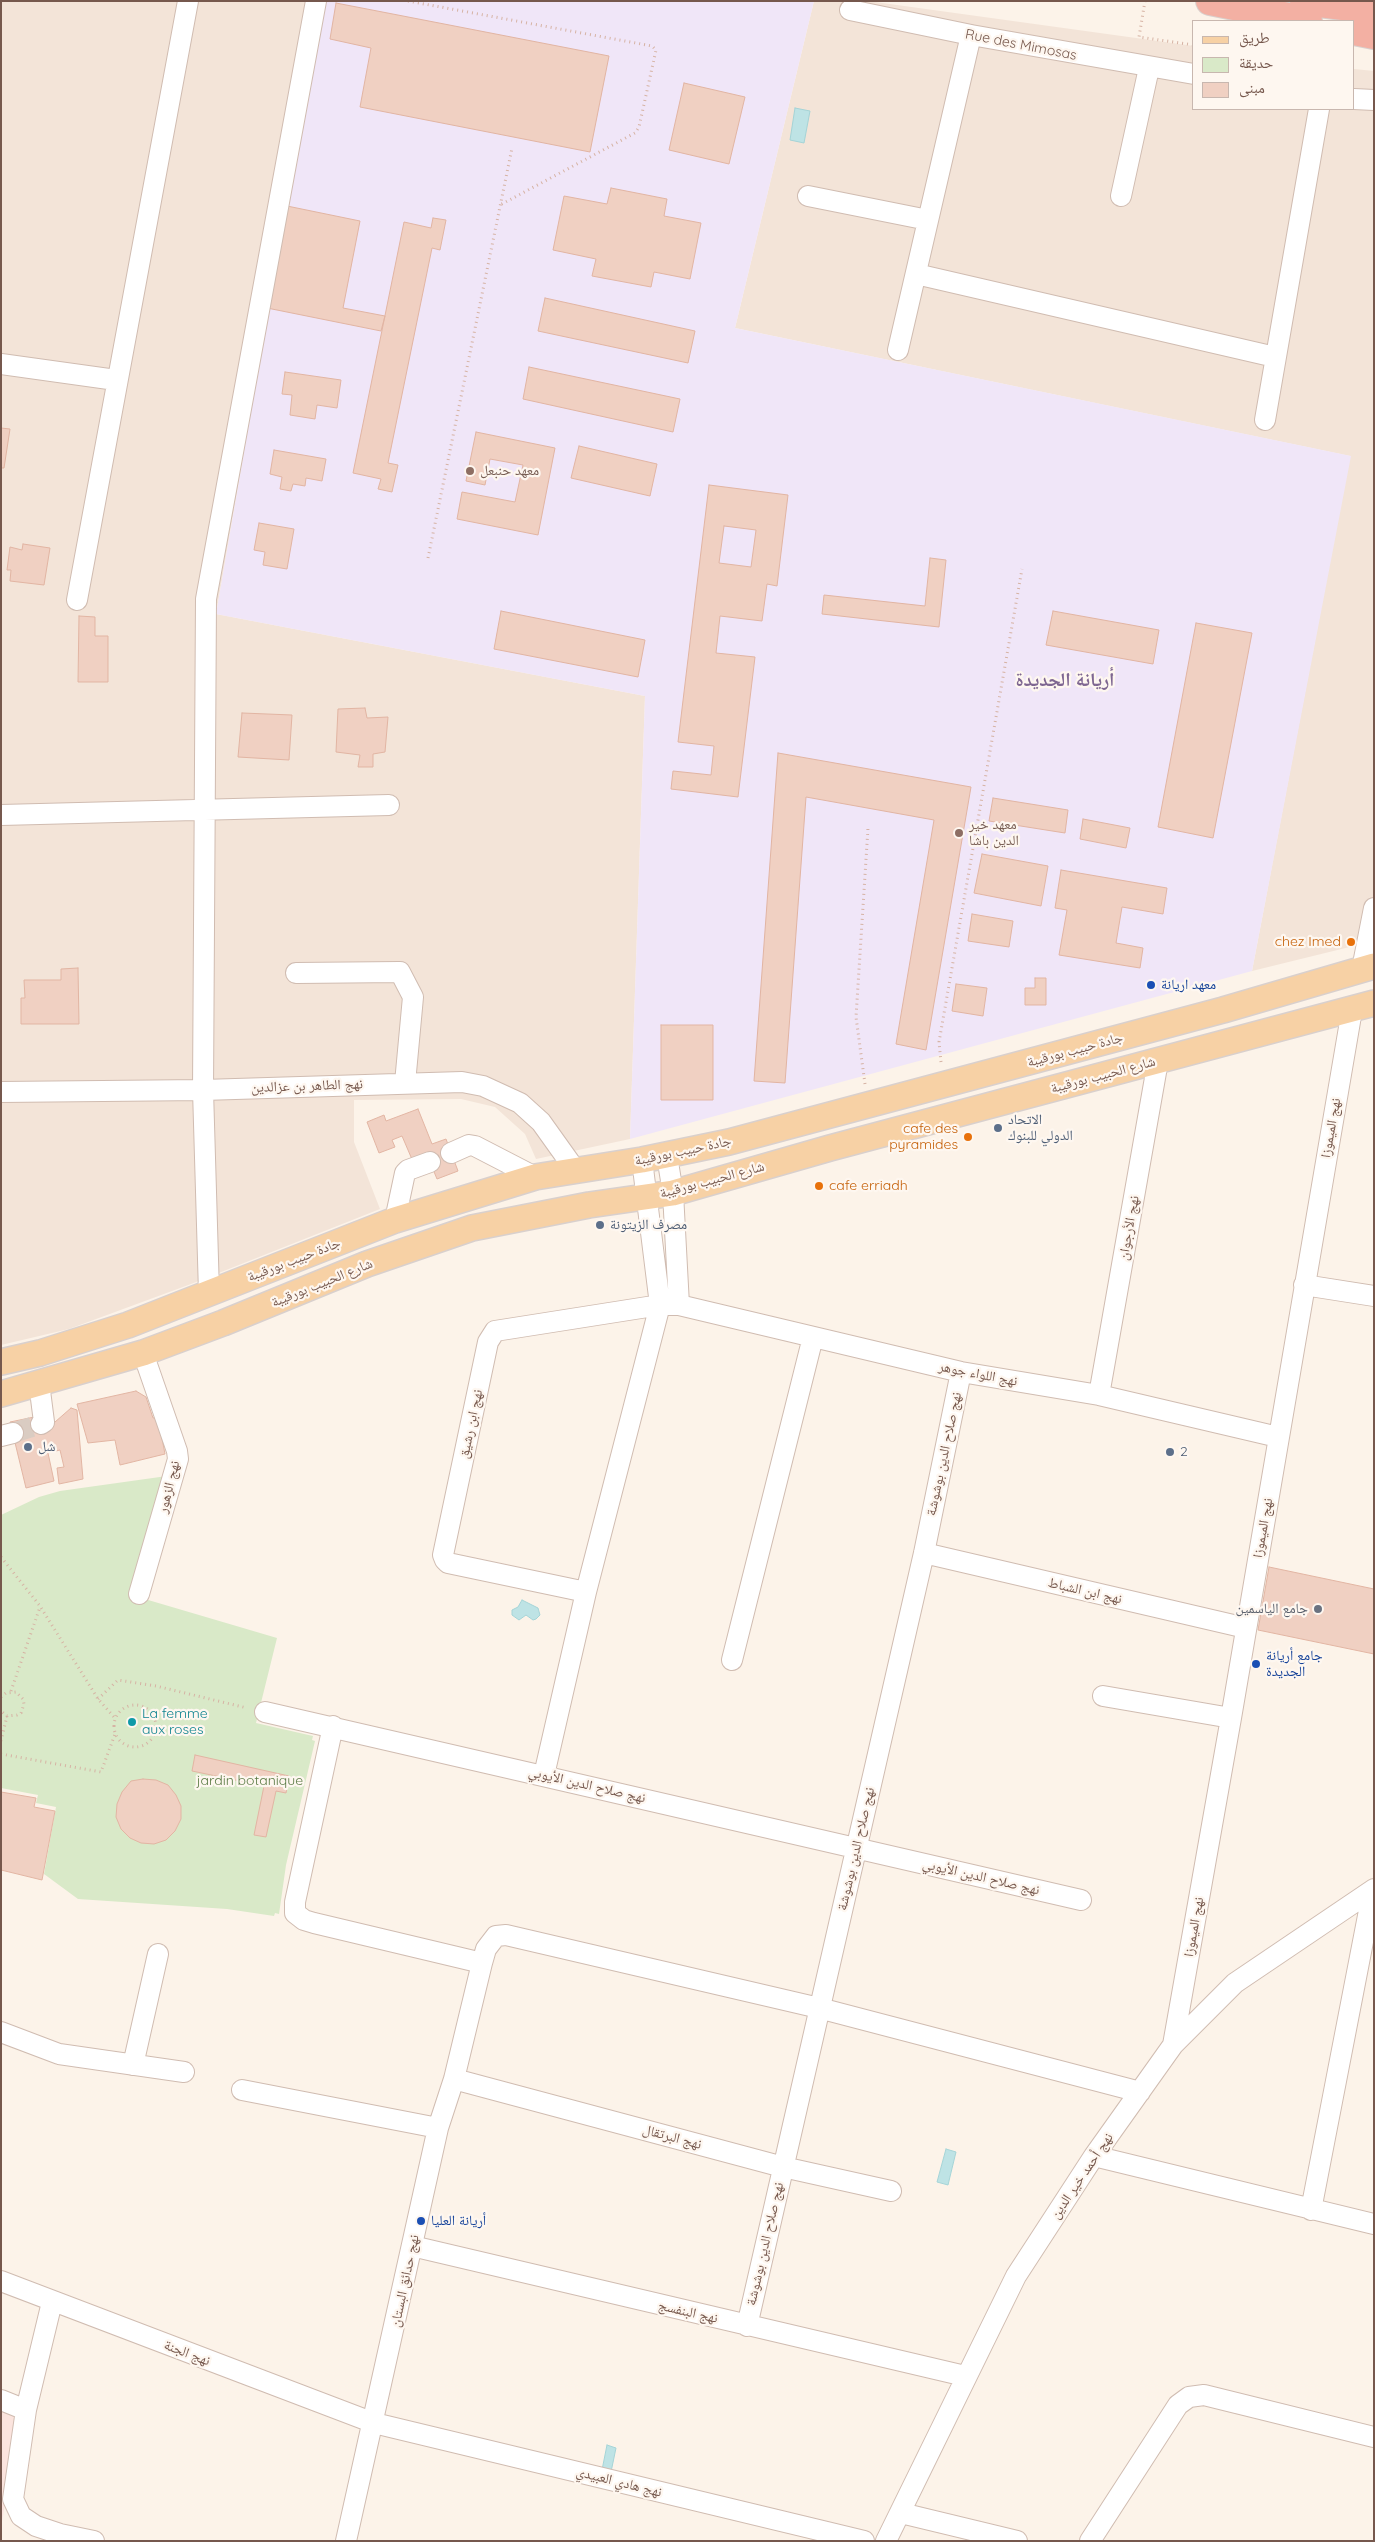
<!DOCTYPE html>
<meta charset="utf-8">
<style>
body{margin:0}
#map{position:relative;width:1375px;height:2542px;overflow:hidden;background:#fcf3e9;font-family:Quicksand,"Noto Naskh Arabic",sans-serif}
canvas{display:block}
.frame{position:absolute;inset:0;border:2px solid #76584d;pointer-events:none}
.legend{position:absolute;left:1192px;top:20px;width:162px;height:90px;box-sizing:border-box;background:#fef7f0;border:1px solid #c8b7af;margin:0;padding:6px 9px;list-style:none;font-size:15px;color:#76584d}
.legend li{display:flex;align-items:center;gap:10px;height:25px}
.legend b{width:25px;border:1px solid #c8b7af}
</style>
<div id="map">
<canvas width="1375" height="2542"></canvas>
<div class="frame"></div>
<ul class="legend">
<li><b style="height:6px;background:#f7d1a5"></b>طريق</li>
<li><b style="height:14px;background:#d9e9c8"></b>حديقة</li>
<li><b style="height:14px;background:#f0d0c2"></b>مبنى</li>
</ul>
</div>
<script>
const g = document.querySelector('canvas').getContext('2d');
g.lineJoin = 'round';
function fill(path, color) { g.fillStyle = color; g.fill(path, 'evenodd'); }
const poly = rows => new Path2D(rows.map(r => 'M' + r).join(''));
function stroke(path, color, width, dash) { g.strokeStyle = color; g.lineWidth = width; g.lineCap = dash ? 'butt' : 'round'; g.setLineDash(dash || []); g.stroke(path); }
function label(font, color, halo, rows, align = 'center') {
  g.font = font + ' Quicksand,"Noto Naskh Arabic",sans-serif'; g.lineWidth = 4.5; g.setLineDash([]); g.textBaseline = 'middle'; g.strokeStyle = halo; g.fillStyle = color; for (const [text, x, y, turn = 0] of rows) {
    g.save(); g.translate(x, y); g.rotate((+turn || 0) * Math.PI / 180); g.textAlign = isNaN(turn) ? turn : align; if (halo) g.strokeText(text, 0, 0); g.fillText(text, 0, 0); g.restore();
  }
}
fill(poly([
 [1,1,322,1,216,614,645,696,630,1139,536,1159,525,1134,495,1107,461,1099,354,1100,354,1142,380,1209,191,1284,69,1329,1,1345],
 [814,1,868,1,1194,46,1194,109,1354,109,1354,69,1374,71,1374,941,1252,971,1350,456,735,328]
]), '#f3e4d8');
fill(poly([
 [1,2393,23,2402,1,2527]
]), '#fbe4de');
fill(poly([
 [322,1,814,1,735,328,1351,456,1252,971,630,1139,645,696,216,614]
]), '#f0e6f8');
fill(poly([
 [167,1476,138,1597,277,1638,256,1723,313,1736,312,1740,315,1741,286,1865,279,1914,275,1913,274,1916,227,1909,78,1899,44,1874,56,1807,36,1803,38,1795,1,1788,1,1515,39,1497,60,1491]
]), '#d9e9c8');
const water = poly([
 [795,108,810,111,804,143,790,140,795,108],
 [522,1600,538,1608,540,1615,536,1619,533,1620,526,1615,519,1620,512,1615,512,1610,518,1607,522,1600],
 [946,2149,956,2152,948,2185,937,2182,946,2149],
 [607,2445,616,2448,611,2472,602,2470,607,2445]
]);
fill(water, '#bee3e5');
stroke(water, '#a5d4d7', 1);
const building = poly([
 [336,3,609,56,590,152,360,107,371,48,330,39,336,3],
 [684,83,745,97,729,164,669,150,684,83],
 [611,188,667,199,664,216,701,223,690,279,654,272,651,287,592,276,596,259,553,250,564,196,607,204,611,188],
 [287,206,360,221,343,308,385,316,381,331,267,308,287,206],
 [433,218,446,220,440,250,432,248,388,463,398,465,392,492,378,489,381,479,353,473,404,222,431,228,433,218],
 [545,298,695,331,688,363,538,331,545,298],
 [529,367,680,399,673,432,523,399,529,367],
 [285,372,341,380,337,408,317,405,315,419,290,415,292,395,282,394,285,372],
 [1,428,10,429,4,468,1,468,1,428],
 [476,432,555,448,538,535,457,519,462,492,515,502,523,465,490,459,485,485,466,481,476,432],
 [579,446,657,464,650,496,571,478,579,446],
 [274,450,326,459,322,481,306,478,305,486,293,484,291,491,280,489,282,477,270,474,274,450],
 [709,485,788,495,777,586,767,584,762,621,720,616,716,653,755,657,738,797,671,789,673,771,711,775,714,746,678,742,709,485],
 [724,526,756,530,751,567,719,563,724,526],
 [259,523,294,529,287,569,263,565,265,552,254,550,259,523],
 [23,544,50,548,44,585,10,581,11,570,7,570,10,547,22,550,23,544],
 [930,558,946,560,939,627,822,614,824,595,925,606,930,558],
 [501,611,645,640,638,677,494,649,501,611],
 [1053,611,1159,630,1153,664,1046,645,1053,611],
 [79,616,95,617,95,636,108,636,108,682,78,682,79,616],
 [1196,623,1252,633,1213,838,1158,827,1196,623],
 [365,708,367,718,388,717,385,752,373,754,373,767,358,767,360,755,336,752,338,709,365,708],
 [242,713,292,715,289,760,238,757,242,713],
 [778,753,971,787,926,1050,896,1044,934,820,806,797,785,1083,754,1081,778,753],
 [993,798,1068,810,1065,833,989,821,993,798],
 [1083,819,1130,828,1126,848,1080,839,1083,819],
 [982,854,1048,866,1041,906,974,893,982,854],
 [1061,870,1167,888,1163,914,1122,907,1116,943,1143,948,1140,968,1059,955,1067,910,1055,908,1061,870],
 [972,914,1013,921,1009,947,968,941,972,914],
 [78,968,79,1024,21,1024,21,998,25,998,24,980,61,980,61,969,78,968],
 [1035,978,1046,978,1046,1005,1025,1005,1025,988,1035,988,1035,978],
 [956,984,987,988,983,1016,952,1011,956,984],
 [661,1025,713,1025,713,1100,661,1100,661,1025],
 [418,1109,432,1144,446,1139,458,1171,437,1179,430,1162,414,1164,402,1136,392,1140,395,1147,379,1153,367,1122,384,1115,386,1121,418,1109],
 [136,1391,146,1397,153,1418,158,1417,165,1454,120,1465,115,1440,88,1443,77,1404,136,1391],
 [71,1408,77,1410,83,1479,59,1484,57,1468,64,1467,60,1450,48,1453,54,1481,26,1488,10,1422,39,1416,41,1425,55,1422,71,1408],
 [1269,1567,1374,1589,1374,1654,1258,1630,1269,1567],
 [195,1755,289,1776,286,1793,276,1791,266,1837,254,1835,264,1786,192,1771,195,1755],
 [143,1779,156,1780,168,1785,176,1795,181,1806,181,1819,175,1831,166,1840,154,1844,141,1843,130,1838,121,1829,116,1817,117,1804,122,1792,131,1781,143,1779],
 [1,1792,36,1798,34,1807,55,1811,42,1880,1,1870,1,1792]
]);
fill(building, '#f0d0c2');
stroke(building, '#e2b5a3', 1);
stroke(poly([
 [13,1433,41,1424]
]), '#daccc2', 20, [20, 10]);
const minor = poly([
 [850,10,971,35,1194,74],
 [1354,99,1374,100],
 [808,196,928,220],
 [1121,196,1149,68],
 [916,274,1275,357],
 [898,350,971,35],
 [1,364,116,380],
 [1265,420,1319,109],
 [77,600,188,1],
 [1,815,389,805],
 [1362,969,1374,908],
 [296,973,400,972,413,997,405,1083],
 [1,1092,203,1090,462,1082,483,1086,520,1103,541,1122,576,1171],
 [451,1153,469,1145,475,1146,535,1177],
 [667,1156,673,1193,679,1305],
 [395,1220,405,1173,408,1170,430,1162],
 [1304,1285,1374,1296],
 [209,1293,203,1090,206,599,316,1],
 [39,1383,44,1422,41,1424],
 [1099,1395,1158,1061],
 [1,1436,13,1433],
 [924,1553,1246,1628],
 [586,1592,448,1563,445,1560,443,1555,488,1342,495,1331,660,1305,679,1305,961,1372,1099,1395,1278,1437],
 [139,1594,178,1459,177,1451,143,1353],
 [732,1660,813,1337],
 [1103,1696,1231,1718],
 [265,1712,1081,1900],
 [333,1726,295,1902,295,1913,304,1920,314,1923,482,1963],
 [544,1775,586,1592,660,1305,642,1160],
 [1,2032,59,2054,184,2072],
 [1173,2045,1231,1718,1352,1010],
 [133,2065,158,1954],
 [454,2079,783,2167,891,2191],
 [242,2090,438,2128],
 [1094,2156,1374,2224],
 [1311,2210,1373,1890],
 [412,2246,965,2376],
 [1,2281,374,2423,864,2541],
 [52,2302,26,2410,13,2499,21,2516,36,2526,60,2534,94,2541],
 [747,2326,924,1553,961,1372],
 [1,2400,26,2410],
 [901,2513,1017,2541],
 [346,2541,438,2128,454,2079,482,1963,486,1949,496,1936,506,1935,819,2008,1140,2092],
 [886,2541,1016,2276,1094,2156,1173,2045,1235,1983,1374,1889],
 [1090,2541,1178,2405,1189,2397,1204,2395,1374,2437]
]);
const major = poly([
 [1,1362,40,1353,128,1325,395,1220,535,1177,642,1160,729,1142,1223,1010,1374,966],
 [1,1394,143,1353,223,1323,367,1264,472,1228,589,1205,673,1193,830,1148,1374,1003]
]);
const highway = poly([
 [1210,1,1308,21],
 [1304,1,1374,10],
 [1354,31,1374,35]
]);
stroke(minor, '#d0bcb1', 22);
stroke(major, '#d9d0cd', 28);
stroke(highway, '#d9d0cd', 30);
stroke(poly([
 [408,1,652,46,656,50,639,127,635,133,500,205],
 [1145,1,1139,37,1194,45],
 [428,558,512,148],
 [941,1062,939,1042,1022,569],
 [865,1084,856,1017,868,828],
 [1,1557,40,1606,98,1699,114,1717],
 [11,1691,40,1607],
 [1,1697,6,1693,16,1692,23,1699,24,1704,21,1713,17,1715,7,1716,1,1711],
 [98,1699,118,1680,156,1686,247,1708],
 '114 1726a21 21 0 1 1 42 0a21 21 0 1 1-42 0Z',
 [1,1741,7,1716],
 [1,1754,101,1772,115,1734]
]), '#d6b3a4', 3, [1, 4]);
stroke(minor, '#fff', 20);
stroke(major, '#f7d1a5', 25);
stroke(highway, '#f3b0a3', 28);
for (const [x, y, r, color] of [
 [470,471,5,"#8d6e63"],
 [959,833,5,"#8d6e63"],
 [1351,942,5,"#e8710a"],
 [1151,985,5,"#1a4fb4"],
 [998,1128,5,"#5c6f8a"],
 [968,1137,5,"#e8710a"],
 [819,1186,5,"#e8710a"],
 [600,1225,5,"#5c6f8a"],
 [28,1447,5,"#5c6f8a"],
 [1170,1452,5,"#5c6f8a"],
 [1318,1609,5,"#6b7280"],
 [1256,1664,5,"#1a4fb4"],
 [132,1722,5,"#0f9aa8"],
 [421,2221,5,"#1a4fb4"]
]) { const dot = new Path2D(); dot.arc(x, y, r, 0, 2 * Math.PI); g.fillStyle = color; g.fill(dot); stroke(dot, '#fef7f0', 2); }
label('14px', '#76584d', '#fef7f0', [
 ["Rue des Mimosas",1021,45,11],
 ["جادة حبيب بورقيبة",1075,1050,-15],
 ["شارع الحبيب بورقيبة",1103,1075,-15],
 ["نهج الطاهر بن عزالدين",307,1086,-2],
 ["نهج الميموزا",1331,1128,-80],
 ["جادة حبيب بورقيبة",683,1151,-12],
 ["شارع الحبيب بورقيبة",712,1180,-15],
 ["نهج الأرجوان",1129,1228,-80],
 ["جادة حبيب بورقيبة",294,1260,-21],
 ["شارع الحبيب بورقيبة",322,1283,-22],
 ["نهج اللواء جوهر",978,1374,11],
 ["نهج ابن رشيق",471,1424,-78],
 ["نهج صلاح الدين بوشوشة",944,1454,-78],
 ["نهج الزهور",169,1487,-76],
 ["نهج الميموزا",1263,1528,-80],
 ["نهج ابن الشباط",1085,1591,13],
 ["نهج صلاح الدين الأيوبي",587,1785,13],
 ["نهج صلاح الدين بوشوشة",856,1849,-77],
 ["نهج صلاح الدين الأيوبي",981,1877,13],
 ["نهج الميموزا",1194,1927,-80],
 ["نهج البرتقال",672,2137,15],
 ["نهج أحمد خير الدين",1082,2176,-56],
 ["نهج صلاح الدين بوشوشة",765,2244,-77],
 ["نهج حدائق البستان",405,2281,-78],
 ["نهج البنفسج",688,2312,13],
 ["نهج الجنة",187,2353,21],
 ["نهج هادي العبيدي",619,2482,14]
]);
label('14px', '#785e54', '#fef7f0', [
 ["معهد حنبعل",480,471],
 ["معهد خير",969,825],
 ["الدين باشا",969,841]
], 'left');
label('14px', '#c56008', '#fef7f0', [
 ["chez Imed",1341,942],
 ["cafe des",958,1129],
 ["pyramides",958,1145],
 ["cafe erriadh",829,1186,"left"]
], 'right');
label('14px', '#164399', '#fef7f0', [
 ["معهد اريانة",1161,985],
 ["جامع أريانة",1266,1656],
 ["الجديدة",1266,1672],
 ["أريانة العليا",431,2221]
], 'left');
label('14px', '#4e5e75', '#fef7f0', [
 ["الاتحاد",1008,1120],
 ["الدولي للبنوك",1008,1136],
 ["مصرف الزيتونة",610,1225],
 ["شل",38,1447],
 ["2",1180,1452]
], 'left');
label('14px', '#5b616d', '#fef7f0', [
 ["جامع الياسمين",1308,1609]
], 'right');
label('14px', '#0d838f', '#fef7f0', [
 ["La femme",142,1714],
 ["aux roses",142,1730]
], 'left');
label('14px', '#5b7b45', '#fef7f0', [
 ["jardin botanique",250,1781]
]);
label('bold 19px', '#7e6691', '#fef7f0', [
 ["أريانة الجديدة",1065,680]
]);
</script>
